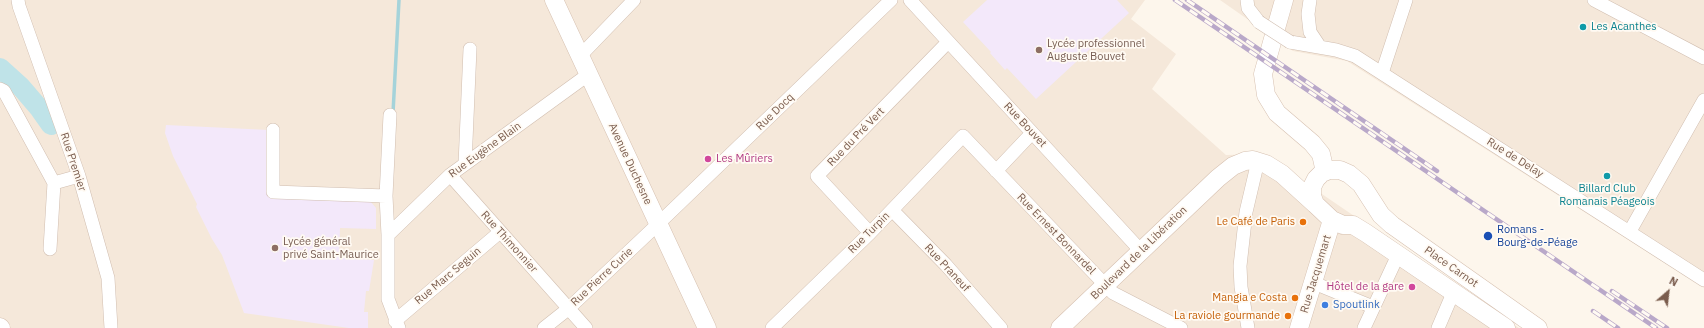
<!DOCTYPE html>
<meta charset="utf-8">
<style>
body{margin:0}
#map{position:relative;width:1704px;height:328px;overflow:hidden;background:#fdf6ec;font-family:"IBM Plex Sans",sans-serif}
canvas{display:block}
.north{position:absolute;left:1648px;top:272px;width:40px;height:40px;-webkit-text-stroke:3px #fffaf3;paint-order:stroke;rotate:28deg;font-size:11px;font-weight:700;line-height:16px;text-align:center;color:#7a5c4d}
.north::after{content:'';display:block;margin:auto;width:14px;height:18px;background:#7a5c4d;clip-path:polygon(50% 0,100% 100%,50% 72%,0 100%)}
</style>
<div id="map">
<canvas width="1704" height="328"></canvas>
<div class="north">N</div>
</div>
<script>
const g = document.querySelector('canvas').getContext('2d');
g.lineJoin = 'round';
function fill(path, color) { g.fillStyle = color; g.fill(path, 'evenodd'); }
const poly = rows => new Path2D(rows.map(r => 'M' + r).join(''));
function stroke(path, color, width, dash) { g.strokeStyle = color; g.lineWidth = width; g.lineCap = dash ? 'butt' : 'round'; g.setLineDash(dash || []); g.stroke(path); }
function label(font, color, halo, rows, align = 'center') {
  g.font = font + ' "IBM Plex Sans",sans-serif'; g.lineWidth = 3.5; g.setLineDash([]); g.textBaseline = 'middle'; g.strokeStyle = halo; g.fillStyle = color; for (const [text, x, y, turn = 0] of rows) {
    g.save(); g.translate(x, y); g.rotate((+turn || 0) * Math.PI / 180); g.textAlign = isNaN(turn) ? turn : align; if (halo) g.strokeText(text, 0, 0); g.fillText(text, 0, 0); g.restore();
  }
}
fill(poly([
 [0,0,1145,0,1131,19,1176,54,1152,89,1226,155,1263,154,1519,328,0,328],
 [1220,0,1704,0,1704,288,1347,61,1293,51]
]), '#f5e8da');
fill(poly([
 [987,0,1117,0,1129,13,1036,99,1007,68,1005,70,990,53,991,52,963,22],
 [166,125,269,130,270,196,370,201,376,208,376,229,340,228,339,257,374,260,369,291,366,291,364,312,368,312,368,328,349,328,244,313,222,255,212,239,196,207,197,204,173,156,165,133]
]), '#f3e8fa');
stroke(poly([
 [393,113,399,0]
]), '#a5d3da', 3.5);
stroke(poly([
 [0,68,21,87,39,108,51,125]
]), '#bfe3e8', 20);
const street = poly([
 [18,0,19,6,79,176,108,278,111,328],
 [910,0,1141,251],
 [1247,0,1248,8,1259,22],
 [1310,0,1308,14,1310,32,1320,47],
 [1594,0,1704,58],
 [1290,42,1336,50,1355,56,1704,280],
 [581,55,634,0],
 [1382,73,1406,0],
 [0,89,4,91,54,183,50,249],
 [273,130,273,192,386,196,388,235,388,299,399,328],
 [465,164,470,49],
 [996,171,1032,133],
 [450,175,586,328],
 [54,183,79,176],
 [386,196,390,115],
 [892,210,946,265,1001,328],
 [1630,231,1704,100],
 [870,233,817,176,948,42],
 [388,235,450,175,589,74],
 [1314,283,1373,307],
 [395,321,500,232],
 [544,328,568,309,658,224,891,0],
 [772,328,870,233,963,136,1113,293,1181,328],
 [1248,328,1241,287,1240,266,1246,212,1258,161],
 [1364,328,1398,255],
 [1438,328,1453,293]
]);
const secondary = poly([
 [554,0,707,328],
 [1284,0,1263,74,1266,95,1277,113,1312,143,1321,154,1325,172],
 [0,327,1,328],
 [1060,328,1218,178,1233,166,1245,161,1253,160,1266,164,1282,174,1315,204],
 [1299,328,1332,220],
 [1506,328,1366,233,1353,225,1343,225,1332,220,1315,204,1312,196,1312,187,1316,179,1322,173,1329,170,1340,170,1349,174,1361,184,1381,215,1392,225,1538,328]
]);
stroke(street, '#d1beb0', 14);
stroke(secondary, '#d6c0b0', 19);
stroke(street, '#fff', 13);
stroke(secondary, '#fff', 18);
const rail = poly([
 [1175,0,1656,328],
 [1187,0,1437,171],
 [1612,291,1667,328],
 [1593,311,1618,328]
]);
stroke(rail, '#b9a8c9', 4.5);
stroke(rail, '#fffaf3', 3, [9]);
const streetBridge = poly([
 [1259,22,1290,42]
]);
stroke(streetBridge, '#d1beb0', 14, []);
stroke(streetBridge, '#fff', 13);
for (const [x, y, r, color] of [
 [1583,27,4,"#0f9aa8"],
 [1039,50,4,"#8d6e63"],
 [708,159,4,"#d1479c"],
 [1607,176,4,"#0f9aa8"],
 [1303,222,4,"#e8710a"],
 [1488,236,5,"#1a4fb4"],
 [275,248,4,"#8d6e63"],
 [1412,287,4,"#d1479c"],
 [1295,298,4,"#e8710a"],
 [1325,305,4,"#3f7fe0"],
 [1288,316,4,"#e8710a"]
]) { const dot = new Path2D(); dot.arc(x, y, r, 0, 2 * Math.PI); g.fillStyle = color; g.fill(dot); stroke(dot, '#fffaf3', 1.5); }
label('11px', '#0d838f', '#fffaf3', [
 ["Les Acanthes",1591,27],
 ["Billard Club",1607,189,"center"],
 ["Romanais Péageois",1607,202,"center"]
], 'left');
label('11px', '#785e54', '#fffaf3', [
 ["Lycée professionnel",1047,44],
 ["Auguste Bouvet",1047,57],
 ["Lycée général",283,242],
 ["privé Saint-Maurice",283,255]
], 'left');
label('11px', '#7a5c4d', '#fffaf3', [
 ["Rue Docq",775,112,-44],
 ["Rue Bouvet",1025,125,47],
 ["Rue du Pré Vert",856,137,-46],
 ["Rue Eugène Blain",485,150,-36],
 ["Rue de Delay",1515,158,32],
 ["Rue Premier",73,162,72],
 ["Avenue Duchesne",630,164,65],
 ["Rue Turpin",869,233,-45],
 ["Rue Ernest Bonnardel",1056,234,46],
 ["Rue Thimonnier",509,242,48],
 ["Boulevard de la Libération",1139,253,-44],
 ["Place Carnot",1451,267,35],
 ["Rue Praneuf",947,268,47],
 ["Rue Jacquemart",1316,274,-73],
 ["Rue Marc Seguin",448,276,-40],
 ["Rue Pierre Curie",602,277,-43]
]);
label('11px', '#b23c85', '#fffaf3', [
 ["Les Mûriers",716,159],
 ["Hôtel de la gare",1404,287,"right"]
], 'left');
label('11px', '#c56008', '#fffaf3', [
 ["Le Café de Paris",1295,222],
 ["Mangia e Costa",1287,298],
 ["La raviole gourmande",1280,316]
], 'right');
label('11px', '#164399', '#fffaf3', [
 ["Romans -",1497,230],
 ["Bourg-de-Péage",1497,243]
], 'left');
label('11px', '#366cbe', '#fffaf3', [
 ["Spoutlink",1333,305]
], 'left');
</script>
